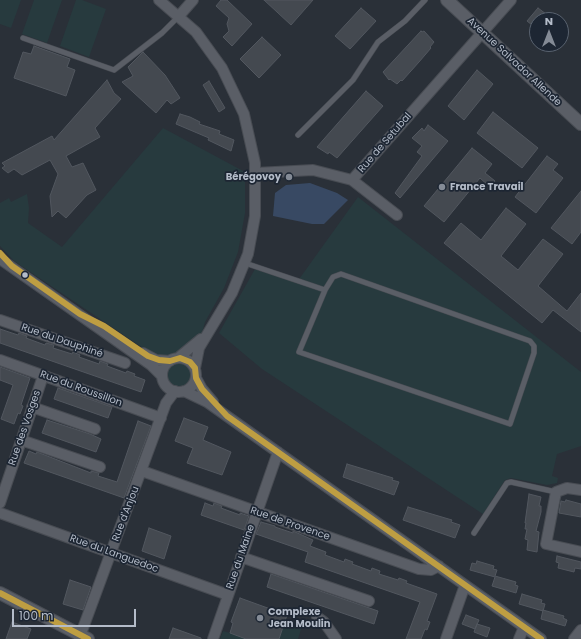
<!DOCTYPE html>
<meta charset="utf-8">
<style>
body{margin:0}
#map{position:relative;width:581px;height:639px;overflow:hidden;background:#2a3038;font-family:Poppins,sans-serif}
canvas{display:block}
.north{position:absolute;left:529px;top:12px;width:40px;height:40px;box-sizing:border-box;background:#1d2633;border:1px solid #59626f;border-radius:50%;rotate:0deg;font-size:11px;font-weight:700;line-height:16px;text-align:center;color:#b4bcc9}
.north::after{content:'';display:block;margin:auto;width:14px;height:18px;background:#848b96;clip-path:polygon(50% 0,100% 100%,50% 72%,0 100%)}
.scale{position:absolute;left:12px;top:609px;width:124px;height:18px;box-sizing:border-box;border:2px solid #b4bcc9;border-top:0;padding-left:5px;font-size:12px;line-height:14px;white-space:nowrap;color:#b4bcc9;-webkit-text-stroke:3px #1d2633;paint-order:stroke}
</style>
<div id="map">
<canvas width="581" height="639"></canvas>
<div class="north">N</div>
<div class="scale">100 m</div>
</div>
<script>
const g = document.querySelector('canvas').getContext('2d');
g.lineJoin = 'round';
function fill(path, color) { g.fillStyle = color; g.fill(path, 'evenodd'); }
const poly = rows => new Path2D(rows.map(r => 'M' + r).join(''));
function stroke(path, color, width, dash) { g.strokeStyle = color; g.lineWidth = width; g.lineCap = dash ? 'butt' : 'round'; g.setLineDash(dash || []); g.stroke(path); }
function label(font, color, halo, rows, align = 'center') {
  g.font = font + ' Poppins,sans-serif'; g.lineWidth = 3.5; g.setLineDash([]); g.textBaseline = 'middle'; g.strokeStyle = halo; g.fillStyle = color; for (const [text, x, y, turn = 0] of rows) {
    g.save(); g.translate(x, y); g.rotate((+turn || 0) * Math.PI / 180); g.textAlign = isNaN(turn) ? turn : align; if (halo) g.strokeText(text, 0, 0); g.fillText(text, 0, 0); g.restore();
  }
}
fill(poly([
 [0,0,21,0,11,28,0,24],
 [34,0,62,0,47,43,22,34],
 [76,0,82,0,106,9,89,57,60,46],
 [163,128,245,172,245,213,238,252,224,288,205,322,202,333,180,351,167,356,155,356,14,261,0,246,0,203,9,198,11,202,27,194,29,208,28,223,62,247],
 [358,197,581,372,581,446,557,454,552,476,558,478,557,483,547,485,511,478,505,480,490,503,486,516,262,369,219,333,255,269,297,282],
 '167 375a12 12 0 1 1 24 0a12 12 0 1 1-24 0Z',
 [240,598,287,615,286,620,302,626,298,639,220,639,223,631,230,633,233,623,231,622]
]), '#273a3e');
fill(poly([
 [310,183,337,193,348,200,324,224,312,224,273,216,275,193,286,185]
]), '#384963');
const building = poly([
 [221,0,227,0,252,24,232,46,223,37,229,31,227,24,229,18,216,6,221,0],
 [264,0,313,0,291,25,264,0],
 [361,8,376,21,350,49,335,36,361,8],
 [538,8,546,14,541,20,537,20,537,29,527,21,538,8],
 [421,31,422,32,424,31,434,42,430,47,431,48,419,62,402,81,401,80,397,84,390,79,389,80,383,72,421,31],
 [262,37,281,55,259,78,240,59,262,37],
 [34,46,70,59,67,67,75,70,66,96,14,78,23,52,31,54,34,46],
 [143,52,165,75,180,98,171,104,167,100,156,113,122,82,133,76,128,67,143,52],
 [477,70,493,84,464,120,448,106,477,70],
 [107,80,114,93,121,99,95,128,100,137,66,156,72,167,83,163,96,190,87,195,66,218,58,211,52,217,50,196,58,174,50,160,22,175,14,169,8,173,2,168,5,166,2,163,52,136,54,140,107,80],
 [209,81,225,108,219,112,203,85,209,81],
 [366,91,383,106,337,158,329,152,328,154,317,147,366,91],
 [493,112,538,148,522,168,477,133,493,112],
 [180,114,190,117,200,122,199,124,220,131,219,134,234,140,231,151,208,140,209,138,176,124,180,114],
 [428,125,448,141,400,198,395,193,422,156,417,152,422,146,412,138,422,128,424,131,428,125],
 [472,148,492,164,485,173,495,181,490,187,480,178,444,222,424,206,472,148],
 [547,156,558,164,553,170,563,178,536,213,515,197,547,156],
 [581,191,581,232,572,244,551,228,581,191],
 [506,208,526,224,501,256,518,270,543,239,563,254,538,286,567,311,581,293,581,332,553,310,542,323,444,243,461,223,481,240,506,208],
 [0,329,18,335,19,333,27,336,26,338,45,345,46,343,54,345,53,348,72,354,73,352,80,355,79,357,99,364,100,361,108,364,107,366,126,373,127,371,135,374,134,376,145,380,141,392,0,343,0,329],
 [0,367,30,378,21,405,23,406,20,414,18,413,14,424,1,419,13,385,0,380,0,367],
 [58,388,112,407,108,418,54,399,58,388],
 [184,418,208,427,203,440,231,452,222,475,187,463,193,448,175,441,184,418],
 [47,420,90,434,101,439,96,452,42,433,47,420],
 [138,421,151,426,124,498,24,463,29,451,36,454,37,452,91,473,91,471,99,473,98,476,117,482,138,421],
 [347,464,393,478,392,480,399,482,394,495,343,477,347,464],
 [529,494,541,497,539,506,541,506,541,512,536,531,539,532,537,552,527,550,528,540,525,539,527,529,525,529,526,523,525,523,529,494],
 [566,500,581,504,581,517,559,513,561,501,565,502,566,500],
 [205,503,213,506,214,503,222,506,221,508,240,515,240,513,249,516,244,530,201,515,205,503],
 [408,507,452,520,451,522,460,525,455,538,403,520,408,507],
 [261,522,275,526,275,527,293,533,293,531,313,540,310,546,326,552,325,555,344,562,345,559,353,562,352,564,371,571,372,568,380,571,379,574,398,580,399,578,407,581,406,583,437,594,427,621,430,622,427,630,425,629,421,639,406,639,420,602,305,562,308,552,256,534,261,522],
 [149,528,171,536,164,559,142,551,149,528],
 [557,556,581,562,581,569,575,568,574,572,558,568,559,563,556,562,557,556],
 [477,561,494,566,493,569,497,570,495,576,516,582,515,585,518,586,516,593,492,586,495,577,470,570,472,563,476,564,477,561],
 [271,574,378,611,374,624,267,587,271,574],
 [70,580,91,587,83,610,63,604,70,580],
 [522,594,542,600,541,603,545,604,543,611,519,604,522,594],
 [240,598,287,615,279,639,246,639,230,633,233,623,231,622,240,598],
 [543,610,564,616,563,618,567,620,565,626,541,619,543,610],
 [466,615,479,620,475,629,462,624,466,615],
 [12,622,31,629,27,639,6,639,12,622],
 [477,624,490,628,487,637,474,632,477,624],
 [173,628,201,638,201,639,169,639,173,628]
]);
fill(building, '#444950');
stroke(building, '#52575f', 1);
const service = poly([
 [23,38,114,70,162,33,179,16],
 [298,135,353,80,378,42,405,21,425,0],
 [245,263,325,290,299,352,510,424,534,353,534,346,530,341,341,274,333,277,325,290],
 [474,533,507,483,511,482,556,492]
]);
const minor = poly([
 [159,0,196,32,222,68,244,114,255,163,255,216,248,254,232,293,199,348,195,368],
 [179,16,193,0],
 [256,173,313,170,352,180,511,0],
 [352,180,397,215],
 [0,259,151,365,162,376],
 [0,320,125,363],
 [143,353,156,360,170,361],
 '162 375a17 17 0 1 1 34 0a17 17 0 1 1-34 0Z',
 [178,358,201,339],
 [0,360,161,418],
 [196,378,202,389,213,402],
 [184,391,207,402,541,639],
 [32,407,95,429],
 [21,440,100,467],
 [142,471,419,569,431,570,439,566],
 [581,490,567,488,556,492,546,544,581,552],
 [0,503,43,376],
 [0,513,228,595],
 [241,557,369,601],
 [317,617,324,622,336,639],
 [79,639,166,403,175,391],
 [213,639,278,452],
 [446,639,465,585],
 [519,639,524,627],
 [574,639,581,630]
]);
const tertiary = poly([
 [447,0,581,124],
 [0,593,88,639]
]);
stroke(service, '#484c53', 6);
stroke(minor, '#484c53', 12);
stroke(tertiary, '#484c53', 14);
stroke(service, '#5a5e66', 5);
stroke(minor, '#5a5e66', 10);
stroke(tertiary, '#5a5e66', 12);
stroke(poly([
 [0,253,12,266,80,314,104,326,148,356,159,360,170,361,180,358,190,362,195,368,196,378,202,389,227,416,541,639],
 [0,593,88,639]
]), '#be9e42', 6);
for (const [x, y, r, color] of [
 [289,177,4,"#848b96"],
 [442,187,4,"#848b96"],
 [25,275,3.5,"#b4bcc9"],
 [260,618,4,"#848b96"]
]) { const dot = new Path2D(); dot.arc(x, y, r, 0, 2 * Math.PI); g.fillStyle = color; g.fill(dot); stroke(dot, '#1d2633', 1.5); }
label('10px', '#b4bcc9', '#1d2633', [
 ["Avenue Salvador Allende",514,62,43],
 ["Rue de Setubal",385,143,-49],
 ["Rue du Dauphiné",62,341,19],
 ["Rue du Roussillon",81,389,20],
 ["Rue des Vosges",25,428,-71],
 ["Rue d'Anjou",126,514,-69],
 ["Rue de Provence",290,524,19],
 ["Rue du Languedoc",114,554,20],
 ["Rue du Maine",241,557,-71]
]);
label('bold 10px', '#b4bcc9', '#1d2633', [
 ["Bérégovoy",281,177,"right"],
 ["France Travail",450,187],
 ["Complexe",268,612],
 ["Jean Moulin",268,624]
], 'left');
</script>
